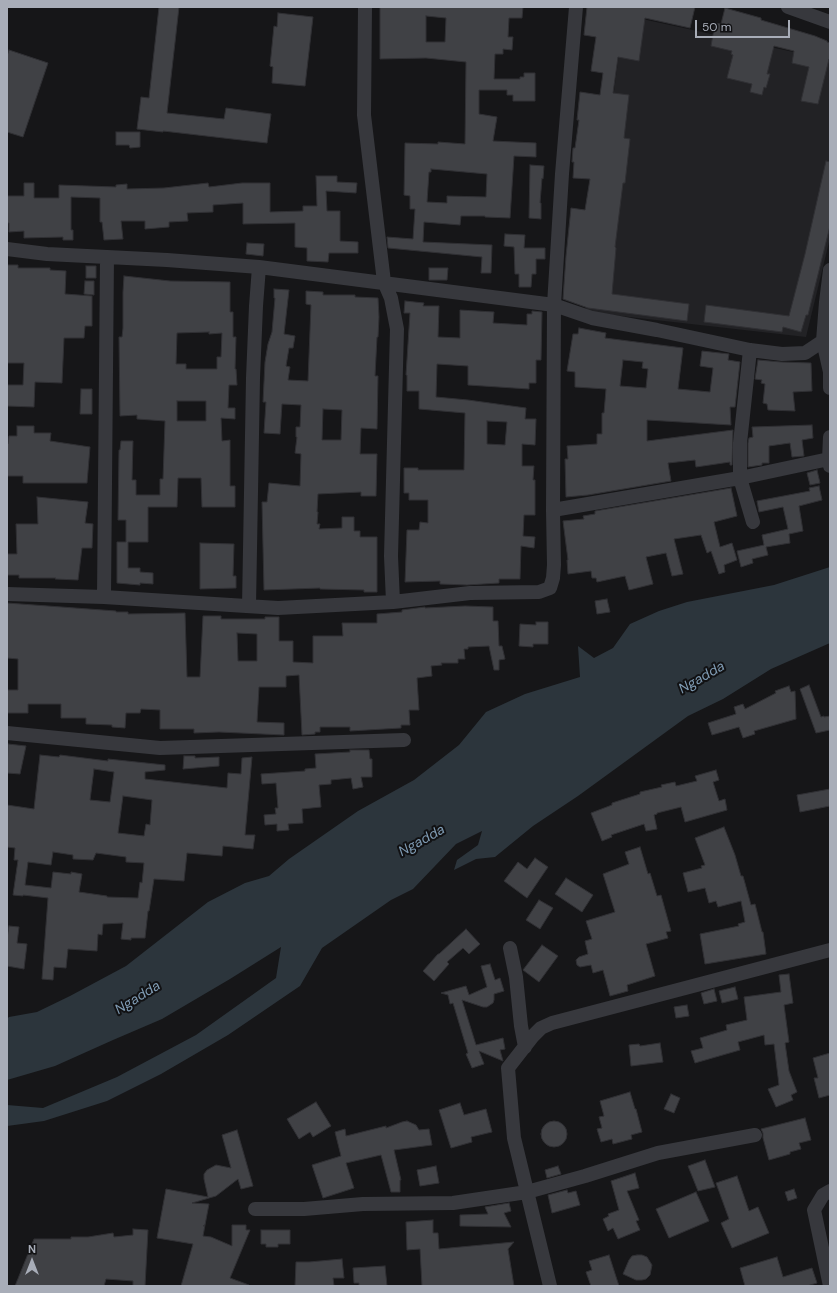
<!DOCTYPE html>
<style>
body{margin:0}
#map{position:relative;width:837px;height:1293px;overflow:hidden;background:#161618;font-family:"DM Sans",sans-serif}
canvas{display:block}
.frame{position:absolute;inset:0;border:8px solid #a8adb8;pointer-events:none}
.north{position:absolute;left:12px;top:1241px;width:40px;height:40px;-webkit-text-stroke:3px #111113;paint-order:stroke;rotate:0deg;font-size:11px;font-weight:700;line-height:16px;text-align:center;color:#a8adb8}
.north::after{content:'';display:block;margin:auto;width:14px;height:18px;background:#a8adb8;clip-path:polygon(50% 0,100% 100%,50% 72%,0 100%)}
.scale{position:absolute;left:695px;top:20px;width:95px;height:18px;box-sizing:border-box;border:2px solid #a8adb8;border-top:0;padding-left:5px;font-size:12px;line-height:14px;white-space:nowrap;color:#a8adb8;-webkit-text-stroke:3px #111113;paint-order:stroke}
</style>
<div id="map">
<canvas width="837" height="1293"></canvas>
<div class="frame"></div>
<div class="north">N</div>
<div class="scale">50 m</div>
</div>
<script>
const g = document.querySelector('canvas').getContext('2d');
g.lineJoin = 'round';
function fill(path, color) { g.fillStyle = color; g.fill(path, 'evenodd'); }
const poly = rows => new Path2D(rows.map(r => 'M' + r).join(''));
function stroke(path, color, width, dash) { g.strokeStyle = color; g.lineWidth = width; g.lineCap = dash ? 'butt' : 'round'; g.setLineDash(dash || []); g.stroke(path); }
function label(font, color, halo, rows, align = 'center') {
  g.font = font + ' "DM Sans",sans-serif'; g.lineWidth = 4; g.setLineDash([]); g.textBaseline = 'middle'; g.strokeStyle = halo; g.fillStyle = color; for (const [text, x, y, turn = 0] of rows) {
    g.save(); g.translate(x, y); g.rotate((+turn || 0) * Math.PI / 180); g.textAlign = isNaN(turn) ? turn : align; if (halo) g.strokeText(text, 0, 0); g.fillText(text, 0, 0); g.restore();
  }
}
fill(poly([
 [624,15,830,60,830,238,806,337,585,312]
]), '#222225');
fill(poly([
 [830,567,830,643,771,669,723,699,688,716,578,796,533,826,495,857,476,859,454,870,457,860,478,845,482,831,456,844,413,889,391,900,322,948,300,986,228,1035,161,1074,107,1101,44,1121,7,1126,7,1105,43,1108,117,1077,196,1035,276,978,281,947,230,979,162,1019,113,1040,55,1066,7,1080,7,1019,9,1017,37,1012,70,996,126,966,208,902,245,883,269,876,289,859,358,811,414,780,459,745,486,712,525,694,580,677,578,646,594,658,613,648,630,624,659,611,687,602,774,585]
]), '#2c353c');
const building = poly([
 [159,7,179,7,167,113,224,119,226,108,271,114,267,143,163,131,163,132,137,129,141,97,149,98,159,7],
 [380,7,523,7,522,18,509,18,508,37,513,37,512,50,503,49,503,54,495,54,494,79,520,79,520,77,524,77,524,73,535,73,535,101,513,101,513,95,507,95,507,90,479,90,479,114,497,117,493,141,536,143,536,157,514,156,510,218,485,217,485,216,461,216,460,225,424,222,423,242,492,245,491,273,481,273,482,257,388,248,387,237,413,239,415,209,410,209,410,196,404,195,405,143,438,144,438,142,465,144,466,62,426,58,380,59,380,7],
 [426,16,446,18,445,42,426,42,426,16],
 [431,169,487,174,486,197,447,196,447,203,427,202,429,172,431,172,431,169],
 [587,7,695,7,690,28,645,18,639,61,618,57,613,93,629,95,624,138,630,139,625,183,623,183,615,247,616,248,612,294,689,304,687,321,588,308,563,299,566,256,571,208,585,210,590,179,573,178,574,162,572,162,573,148,575,148,579,120,577,120,580,92,600,95,603,73,591,71,596,37,584,35,587,7],
 [725,8,761,18,761,20,815,36,827,41,827,42,830,43,830,59,829,59,818,104,801,101,809,67,792,63,794,51,774,46,767,74,770,74,766,88,764,87,762,95,750,92,752,84,727,78,733,55,731,54,732,51,711,46,715,23,721,24,725,8],
 [278,13,313,17,305,86,272,83,273,67,270,66,274,26,277,27,278,13],
 [9,50,48,63,23,137,7,132,7,56,9,50],
 [116,132,140,132,140,147,130,148,129,145,116,145,116,132],
 [826,161,830,162,830,226,808,315,806,315,801,332,783,327,782,332,704,322,706,305,789,316,805,254,826,161],
 [530,165,544,166,543,179,542,178,540,203,541,203,541,219,529,218,530,165],
 [316,176,337,176,337,182,357,183,356,193,326,191,327,211,340,211,340,241,358,242,358,253,329,253,328,262,307,261,307,248,295,247,295,223,243,224,243,203,213,205,213,212,187,213,188,221,169,222,169,227,145,229,145,221,121,221,123,239,104,240,102,222,100,222,100,198,71,197,71,230,73,230,73,240,63,240,63,237,24,238,24,231,9,232,9,223,7,223,7,196,24,196,24,183,34,183,34,198,59,198,59,185,116,187,116,185,127,184,127,189,164,188,208,183,209,187,242,183,270,183,270,212,303,211,303,206,317,206,316,176],
 [505,234,525,235,524,248,545,248,545,259,536,259,536,274,532,274,531,287,519,287,519,274,515,274,514,247,504,246,505,234],
 [247,243,264,244,263,256,246,254,247,243],
 [7,265,18,265,18,268,50,268,50,270,66,271,65,294,92,296,92,326,85,326,84,338,64,338,62,383,35,382,34,407,7,406,7,385,23,385,24,363,7,363,7,265],
 [86,266,96,266,96,278,86,278,86,266],
 [429,268,448,268,447,280,429,280,429,268],
 [124,276,170,281,230,282,230,312,233,312,233,337,236,337,235,369,236,369,237,385,229,385,228,408,235,408,235,419,221,418,222,441,230,440,230,486,235,486,235,507,202,507,201,478,178,478,177,507,148,507,148,542,128,542,128,568,140,568,140,572,153,573,153,584,140,583,140,585,117,583,117,542,126,542,126,520,118,520,119,450,120,450,121,441,133,441,132,480,136,480,136,495,160,495,160,479,163,479,165,421,137,419,137,415,120,416,119,337,122,337,123,328,123,292,124,276],
 [209,332,209,334,222,333,221,357,217,357,217,369,186,369,186,364,176,364,177,333,209,332],
 [177,401,206,401,206,421,177,421,177,401],
 [85,281,94,281,94,295,84,294,85,281],
 [274,289,289,290,284,334,295,336,293,348,289,348,286,366,290,367,288,380,308,381,311,305,306,304,306,291,323,292,323,295,355,295,355,297,378,298,379,317,378,337,377,337,375,376,378,376,377,429,361,428,360,454,377,454,376,496,361,496,361,492,318,494,317,512,318,512,317,524,320,524,319,529,342,528,342,517,354,517,354,531,360,531,360,537,377,537,377,592,364,592,364,590,320,589,320,588,264,590,262,502,267,502,269,483,300,486,301,454,295,453,297,437,296,437,296,427,300,427,301,405,282,404,280,434,264,433,266,402,263,402,265,362,268,344,272,332,275,298,274,298,274,289],
 [323,409,342,410,341,440,322,440,323,409],
 [405,301,424,303,423,306,439,306,438,337,460,338,460,310,494,312,493,323,527,325,527,314,532,314,532,311,542,312,541,360,536,360,536,383,529,383,529,389,468,385,468,366,437,364,436,397,468,400,526,408,525,419,536,419,535,445,522,444,522,466,534,466,533,480,535,480,535,515,524,515,523,536,535,537,534,548,521,546,520,579,499,579,499,583,467,585,440,584,440,581,405,582,407,530,419,530,420,522,428,523,428,500,409,500,409,493,404,493,404,468,418,468,418,470,464,470,465,413,419,409,419,391,407,391,407,375,406,375,410,313,404,313,405,301],
 [487,421,507,422,505,445,487,444,487,421],
 [579,328,606,333,605,338,683,348,678,389,710,392,713,368,700,366,702,351,729,354,728,360,740,362,735,407,730,407,731,425,647,420,647,441,733,430,732,465,730,465,730,462,696,467,695,460,668,463,671,481,588,495,566,497,565,459,568,459,567,446,597,444,597,434,602,434,602,413,604,413,606,389,575,387,575,372,567,371,573,334,578,334,579,328],
 [623,360,643,362,642,368,648,369,646,388,620,386,623,360],
 [758,360,781,362,811,363,812,391,793,392,795,411,768,410,767,404,763,403,765,384,761,383,762,380,755,379,758,360],
 [81,389,92,389,92,414,80,414,81,389],
 [812,425,813,438,802,440,804,456,792,457,790,443,769,446,769,463,762,463,762,465,748,467,748,443,749,438,753,437,752,427,812,425],
 [17,426,34,426,34,433,51,433,50,441,90,447,87,483,23,483,23,476,7,476,7,444,8,444,9,436,17,436,17,426],
 [817,470,820,483,810,485,807,473,817,470],
 [819,486,822,500,799,506,803,531,789,534,790,543,766,547,768,555,752,559,753,563,741,567,737,551,764,545,762,535,788,529,783,507,759,512,757,501,810,491,809,488,819,486],
 [731,488,737,516,714,522,720,547,732,543,737,560,724,565,725,572,719,574,711,551,707,553,701,535,674,539,683,574,672,576,666,553,646,557,653,584,629,590,625,576,597,582,596,578,592,578,591,571,568,574,567,560,568,560,563,521,584,519,583,516,595,514,595,511,731,488],
 [37,497,88,502,85,523,93,524,92,548,82,548,78,580,55,579,56,578,19,578,19,575,7,575,7,554,17,554,16,524,38,524,37,497],
 [200,543,234,544,233,576,236,576,236,588,200,589,200,543],
 [607,599,610,612,597,614,595,601,607,599],
 [7,603,116,611,116,612,128,612,128,614,185,613,187,677,200,677,203,616,221,616,221,619,265,619,265,617,279,617,279,641,293,641,293,662,313,663,313,636,343,636,342,623,377,623,377,614,402,612,402,610,425,607,425,608,465,606,493,607,493,621,498,621,499,646,502,646,505,659,499,660,499,670,494,670,489,646,468,647,468,649,464,649,465,659,458,659,458,663,441,663,442,665,431,666,432,676,417,678,419,710,409,710,410,725,401,725,401,728,350,731,350,727,320,727,320,732,315,732,315,734,302,735,299,675,286,676,286,687,259,687,257,722,284,723,284,735,219,732,194,733,194,729,160,729,160,710,141,709,140,713,126,713,125,728,112,727,112,725,86,724,86,718,61,718,61,704,28,704,28,713,7,713,7,690,18,690,18,659,7,658,7,603],
 [237,633,257,634,257,661,238,661,237,633],
 [536,622,548,622,548,644,533,644,533,647,519,646,520,624,536,625,536,622],
 [809,685,821,717,824,716,824,717,830,716,830,730,816,733,800,689,809,685],
 [789,686,791,692,795,691,796,719,754,731,755,734,743,738,739,727,712,735,708,723,736,714,734,707,743,704,745,709,776,693,775,691,789,686],
 [8,744,26,746,20,774,7,773,8,744],
 [350,750,369,750,370,759,372,759,372,777,361,777,363,787,353,789,351,778,331,780,331,784,319,785,321,807,302,809,303,823,288,824,289,830,277,831,277,824,265,825,264,815,276,814,275,808,278,808,276,783,262,784,261,774,305,771,305,769,316,768,315,754,350,752,350,750],
 [40,755,59,757,60,755,108,761,108,759,165,765,165,770,145,772,145,779,227,788,228,773,241,774,242,758,252,757,245,835,255,835,253,849,223,846,222,856,187,853,184,881,154,879,149,911,148,911,145,938,131,938,131,940,121,939,123,923,103,924,102,935,98,934,97,951,68,949,66,968,54,967,53,980,42,979,48,898,23,895,23,896,13,895,18,860,14,860,15,848,7,847,7,805,34,809,40,755],
 [94,769,114,772,110,802,90,800,94,769],
 [123,796,152,800,150,825,146,824,144,836,118,833,123,796],
 [53,852,73,855,73,859,93,860,96,853,126,857,126,862,144,863,142,883,140,882,138,898,107,897,107,896,79,892,82,874,71,872,71,874,53,872,51,888,25,885,28,862,51,865,53,852],
 [184,756,195,756,195,758,219,757,219,766,183,769,184,756],
 [716,770,719,780,713,782,719,801,725,799,727,810,685,822,681,807,657,813,657,814,654,815,657,829,646,831,644,824,611,835,612,837,602,841,591,813,612,805,612,803,640,794,640,792,662,787,661,785,675,782,676,786,697,781,695,776,716,770],
 [830,789,830,806,800,812,797,795,830,789],
 [724,827,735,855,741,876,743,876,751,905,755,904,762,932,763,932,766,954,705,964,700,934,739,926,738,924,745,922,741,901,718,907,716,901,709,903,705,888,688,892,683,873,702,868,701,866,705,865,695,838,724,827],
 [640,847,648,874,650,873,657,896,661,895,671,931,666,932,668,938,646,944,655,976,627,985,628,991,610,996,603,970,593,973,591,965,580,967,577,965,576,960,579,957,588,954,585,941,592,939,586,921,615,912,603,874,629,864,625,852,640,847],
 [535,858,548,867,527,898,504,881,518,862,527,869,535,858],
 [566,878,593,895,582,912,555,894,566,878],
 [539,900,553,908,540,929,526,920,539,900],
 [9,926,19,927,17,943,27,944,24,969,7,966,7,938,9,926],
 [466,929,480,944,469,954,463,948,447,962,449,964,434,981,423,971,438,954,439,954,466,929],
 [542,945,558,956,539,982,523,970,542,945],
 [490,964,495,980,500,978,504,991,494,994,494,1000,493,1003,487,1007,483,1007,462,1000,476,1045,503,1038,505,1049,500,1050,503,1061,479,1051,484,1064,472,1068,466,1054,468,1053,453,1003,450,1004,448,995,441,993,466,986,469,995,487,987,481,966,490,964],
 [789,974,793,1003,784,1005,789,1042,785,1043,789,1071,797,1092,791,1095,793,1100,776,1107,768,1089,779,1085,774,1044,765,1045,764,1035,738,1042,740,1050,695,1063,691,1051,703,1048,700,1038,727,1030,726,1025,747,1020,744,997,781,992,779,975,789,974],
 [735,987,738,999,722,1003,719,991,735,987],
 [714,989,717,1001,704,1004,701,993,714,989],
 [687,1005,689,1016,676,1018,674,1007,687,1005],
 [660,1043,663,1062,631,1066,629,1045,639,1044,640,1046,660,1043],
 [830,1053,830,1095,819,1098,814,1078,818,1078,813,1058,830,1053],
 [630,1092,635,1109,636,1109,642,1132,631,1135,632,1139,613,1144,612,1139,601,1142,597,1129,602,1128,599,1117,604,1116,600,1101,630,1092],
 [671,1094,680,1098,674,1113,664,1109,671,1094],
 [316,1102,331,1126,313,1137,310,1132,299,1139,287,1119,316,1102],
 [460,1103,464,1115,486,1109,492,1132,471,1137,472,1142,451,1148,439,1110,460,1103],
 [805,1118,811,1140,799,1143,801,1149,790,1152,790,1154,769,1160,763,1138,763,1133,761,1129,805,1118],
 [407,1121,416,1125,419,1130,429,1129,432,1145,394,1150,401,1180,400,1180,400,1192,391,1192,381,1155,346,1163,354,1188,323,1198,312,1165,341,1156,335,1132,345,1129,346,1136,386,1126,386,1128,402,1122,407,1121],
 '541 1134a13 13 0 1 1 26 0a13 13 0 1 1-26 0Z',
 [237,1130,253,1186,241,1189,238,1179,216,1196,192,1203,209,1204,205,1225,203,1226,205,1225,203,1236,211,1237,232,1246,232,1225,246,1225,246,1230,250,1230,230,1278,249,1285,249,1286,181,1286,193,1244,157,1238,166,1189,208,1197,204,1179,204,1174,207,1170,216,1165,231,1168,222,1135,237,1130],
 [705,1160,715,1187,698,1191,688,1166,705,1160],
 [436,1166,439,1183,420,1186,417,1170,436,1166],
 [558,1166,561,1174,547,1178,545,1170,558,1166],
 [635,1173,639,1188,627,1191,639,1220,636,1221,640,1230,618,1239,613,1228,608,1231,603,1219,609,1216,608,1214,619,1210,611,1181,635,1173],
 [737,1176,749,1211,758,1207,769,1233,732,1248,721,1223,729,1219,716,1183,737,1176],
 [794,1189,797,1198,788,1201,785,1192,794,1189],
 [567,1190,568,1193,576,1191,580,1205,552,1213,548,1195,567,1190],
 [696,1192,709,1221,669,1238,656,1209,696,1192],
 [509,1203,511,1211,504,1213,511,1227,460,1226,460,1215,488,1214,485,1207,509,1203],
 [433,1220,433,1233,438,1233,439,1249,514,1242,508,1249,514,1286,422,1286,420,1249,407,1250,406,1222,433,1220],
 [133,1229,148,1230,145,1286,133,1286,133,1281,106,1279,104,1286,15,1286,34,1239,71,1239,71,1237,88,1237,113,1233,114,1237,133,1235,133,1229],
 [261,1230,290,1230,290,1244,278,1244,278,1247,266,1247,266,1244,261,1244,261,1230],
 [609,1255,619,1286,591,1286,586,1272,592,1270,589,1261,609,1255],
 [637,1255,642,1255,647,1257,652,1265,650,1275,646,1279,642,1280,636,1280,623,1274,629,1260,632,1256,637,1255],
 [777,1257,783,1277,812,1268,817,1283,807,1286,745,1286,740,1268,777,1257],
 [342,1259,344,1278,333,1278,334,1286,295,1286,296,1262,309,1262,342,1259],
 [385,1266,387,1286,359,1286,359,1283,354,1283,353,1268,385,1266]
]);
fill(building, '#404145');
stroke(building, '#303034', 1);
stroke(poly([
 [365,7,364,115,384,282,391,298,397,329,391,556,393,602],
 [788,7,830,22],
 [7,249,47,254,167,260,259,267,554,305,592,318,657,330,750,350,782,354,805,353,823,341,830,341],
 [830,270,826,302,823,341,830,372,830,388],
 [750,350,740,443,740,478,753,522],
 [830,437,829,459,830,466],
 [553,510,740,478,829,459],
 [7,594,104,597,278,608,393,602,470,593,539,592,550,588,553,578,554,565,553,510,554,305,562,174,576,7],
 [104,597,107,257],
 [249,606,253,378,256,306,259,267],
 [7,733,160,748,404,740],
 [510,948,516,977,521,1026,525,1047],
 [255,1209,304,1209,363,1204,453,1203,527,1192,585,1176,658,1153,755,1135],
 [550,1286,514,1138,508,1068,533,1036,541,1028,552,1023,830,950],
 [830,1286,814,1210,823,1195,830,1191]
]), '#37383d', 14);
label('italic 14px', '#7f9bb3', '#111113', [
 ["Ngadda",702,678,-30],
 ["Ngadda",422,841,-29],
 ["Ngadda",138,998,-32]
]);
</script>
